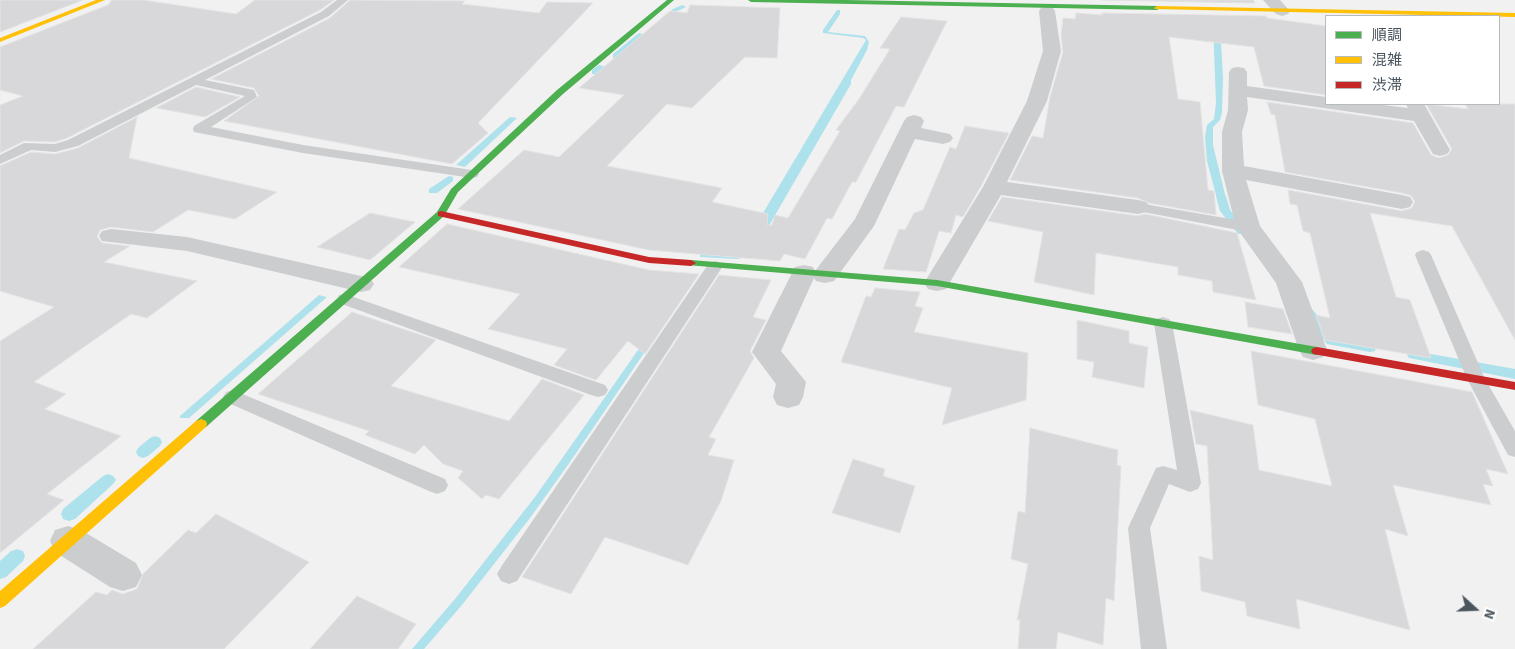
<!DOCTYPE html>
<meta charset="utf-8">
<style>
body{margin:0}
#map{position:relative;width:1515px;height:649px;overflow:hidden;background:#f2f1f1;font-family:"Source Sans 3","Noto Sans JP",sans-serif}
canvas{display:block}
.legend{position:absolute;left:1325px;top:15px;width:175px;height:90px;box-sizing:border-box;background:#fff;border:1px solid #b6bbbe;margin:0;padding:6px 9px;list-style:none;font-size:15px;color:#49545d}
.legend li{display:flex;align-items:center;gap:10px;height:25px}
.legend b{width:25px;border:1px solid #b6bbbe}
.north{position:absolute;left:1450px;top:584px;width:50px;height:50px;-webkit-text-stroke:4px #fff;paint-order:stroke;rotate:110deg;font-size:14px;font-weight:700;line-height:20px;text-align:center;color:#49545d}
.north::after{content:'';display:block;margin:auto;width:18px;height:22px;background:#49545d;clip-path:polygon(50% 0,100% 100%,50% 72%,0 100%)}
</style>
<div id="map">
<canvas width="1515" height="649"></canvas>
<ul class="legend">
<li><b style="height:6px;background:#4caf50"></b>順調</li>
<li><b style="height:6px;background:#ffc107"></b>混雑</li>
<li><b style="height:6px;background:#c62828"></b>渋滞</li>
</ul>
<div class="north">N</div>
</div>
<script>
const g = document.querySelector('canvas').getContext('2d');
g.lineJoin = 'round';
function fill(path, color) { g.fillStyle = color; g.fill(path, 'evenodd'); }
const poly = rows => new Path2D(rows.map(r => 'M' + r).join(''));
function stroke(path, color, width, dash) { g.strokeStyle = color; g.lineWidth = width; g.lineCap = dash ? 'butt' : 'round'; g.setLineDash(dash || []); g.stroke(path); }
fill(poly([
 [837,10,840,10,840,14,828,32,865,36,869,42,867,50,851,80,851,84,752,255,738,259,700,257,701,249,741,250,863,45,866,40,863,38,823,33,823,30],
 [1213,23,1220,24,1223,78,1222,112,1220,120,1213,127,1213,145,1229,211,1220,210,1207,161,1205,137,1207,125,1214,119,1216,103],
 [510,117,517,118,465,167,456,165],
 [319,295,327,297,189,418,180,418,180,416],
 [664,313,670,315,570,462,530,518,462,605,424,649,412,649,455,599,535,497]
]), '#ade1eb');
fill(poly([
 [682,5,686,7,684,8,675,12,671,10,682,5],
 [639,33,646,35,619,58,613,58,613,54,639,33],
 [599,65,606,67,598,74,592,74,592,70,599,65],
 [449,176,453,177,453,181,437,193,429,193,429,189,449,176],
 [1221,193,1226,196,1230,210,1247,232,1246,234,1238,234,1220,211,1216,196,1221,193],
 [1307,307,1311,308,1336,337,1375,345,1376,348,1375,351,1370,352,1327,344,1301,311,1307,307],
 [1414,351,1515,369,1515,379,1409,358,1407,355,1409,352,1414,351],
 [155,436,160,438,162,442,160,446,148,456,143,458,138,456,136,452,138,448,150,438,155,436],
 [108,474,113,476,116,480,113,484,75,519,69,521,63,519,61,514,63,509,103,476,108,474],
 [17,549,23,551,25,556,23,561,6,577,0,579,0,561,11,551,17,549]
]), '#ade1eb');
const building = poly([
 [0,0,83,0,0,32,0,0],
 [112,0,143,0,236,14,255,0,334,0,320,10,67,138,55,142,24,141,0,153,0,105,23,96,0,90,0,47,108,5,112,0],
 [350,0,465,1,462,4,539,13,547,2,593,3,478,123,488,133,452,164,224,121,259,96,254,88,211,79,330,18,350,0],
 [1102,0,1253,0,1255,3,1102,0],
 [690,5,780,8,777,58,745,57,692,108,667,104,607,166,722,188,712,202,768,214,767,225,772,225,775,215,788,218,840,131,836,130,859,99,890,49,880,48,901,17,947,21,904,107,896,106,856,182,852,182,832,219,827,218,805,259,784,254,780,261,649,250,458,209,524,150,559,157,624,95,579,88,670,11,687,13,690,5],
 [1076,13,1102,15,1102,13,1266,16,1267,18,1326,26,1326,95,1264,86,1254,47,1169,37,1178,99,1200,102,1208,190,1214,191,1216,215,1149,203,1138,198,1010,180,1032,136,1043,138,1050,97,1063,52,1061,35,1063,18,1075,19,1076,13],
 [196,87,240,97,205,117,156,108,196,87],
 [1267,102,1413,123,1431,155,1439,158,1448,155,1452,149,1426,104,1468,109,1465,104,1515,104,1515,340,1452,226,1370,213,1396,297,1410,300,1431,358,1325,340,1316,315,1330,318,1310,233,1303,231,1297,205,1290,204,1288,190,1402,211,1412,208,1415,201,1410,195,1402,193,1285,172,1275,115,1271,114,1267,102],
 [137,117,129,158,277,192,235,219,188,210,153,232,111,227,100,230,97,237,102,243,130,246,104,262,197,281,147,318,131,314,34,382,66,394,45,409,121,436,47,494,64,500,0,553,0,341,54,307,0,291,0,166,31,152,55,154,78,148,137,117],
 [965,126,1009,133,981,186,963,217,956,215,951,233,939,231,926,272,883,269,899,229,905,230,914,213,923,210,950,147,956,149,965,126],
 [1002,197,1138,216,1145,214,1237,233,1256,300,1213,292,1212,281,1178,275,1178,267,1096,253,1094,295,1034,282,1043,232,988,221,1002,197],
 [370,213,415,222,370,260,317,247,370,213],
 [447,224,649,270,699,274,645,354,628,341,596,380,554,365,567,349,488,329,520,294,399,267,447,224],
 [719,275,771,280,753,317,766,320,750,351,754,358,709,437,716,439,708,455,734,460,721,501,688,565,605,537,571,594,522,577,719,275],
 [875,288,920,292,915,306,923,308,914,332,1028,353,1026,400,942,425,952,388,841,362,866,296,871,297,875,288],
 [1245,302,1283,309,1292,334,1248,327,1245,302],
 [352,312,436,340,391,386,509,421,542,379,584,395,499,499,486,495,482,499,458,478,463,471,443,464,424,445,415,454,365,435,369,431,258,394,352,312],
 [1077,320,1129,331,1129,343,1148,347,1144,388,1092,377,1094,362,1077,359,1077,320],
 [1251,351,1472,392,1508,474,1486,469,1493,486,1483,484,1491,505,1393,485,1408,536,1385,529,1410,630,1296,599,1300,629,1247,616,1245,602,1201,591,1199,556,1213,560,1207,446,1196,444,1190,410,1253,425,1259,470,1332,486,1315,419,1258,405,1251,351],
 [1030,428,1118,450,1117,465,1121,466,1114,601,1106,598,1103,645,1058,632,1056,649,1018,649,1020,620,1017,620,1028,564,1011,559,1018,511,1025,513,1030,428],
 [853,459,885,469,883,476,915,486,900,533,832,513,853,459],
 [216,514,309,562,224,649,33,649,96,592,107,595,112,590,123,594,137,589,143,574,188,530,196,533,216,514],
 [357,596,416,624,398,649,310,649,357,596]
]);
fill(building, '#d8d8da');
stroke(building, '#e3e3e4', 1);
fill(poly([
 [337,0,348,0,329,16,205,80,254,90,257,97,211,127,303,145,472,170,479,174,477,177,472,178,303,153,194,132,193,129,194,126,245,96,196,85,78,146,55,152,31,150,0,164,0,155,24,143,55,144,68,140,321,12,337,0],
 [1138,203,1248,222,1253,224,1256,227,1253,230,1248,232,1133,210,1131,207,1133,204,1138,203],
 [1423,250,1429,252,1431,255,1485,379,1515,431,1515,457,1508,455,1467,379,1415,255,1417,252,1423,250],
 [715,261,721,263,723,266,517,581,509,584,501,581,497,574,501,567,709,263,715,261],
 [345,294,605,385,608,390,605,395,598,397,591,395,339,303,337,299,339,295,345,294],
 [1163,317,1169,319,1172,323,1201,483,1198,489,1190,492,1169,484,1150,528,1167,649,1141,649,1128,528,1156,468,1163,466,1177,470,1154,323,1157,319,1163,317],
 [233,390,445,479,448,485,445,491,437,494,429,491,226,402,223,397,226,392,233,390]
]), '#cbcdcf');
fill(poly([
 [1263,0,1280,0,1290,11,1288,14,1282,16,1276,14,1263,0],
 [1047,6,1053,8,1055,11,1061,51,1047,101,1007,182,1138,200,1146,202,1150,207,1146,212,1138,214,1001,195,946,289,937,291,928,289,924,283,983,187,1027,101,1043,51,1039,11,1041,8,1047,6],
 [1238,67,1244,68,1247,72,1247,86,1326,97,1326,104,1375,104,1408,108,1406,104,1424,104,1450,150,1447,154,1440,156,1433,154,1414,121,1247,97,1248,110,1242,132,1244,166,1402,195,1410,197,1413,202,1410,207,1402,209,1246,180,1260,226,1302,282,1327,350,1323,357,1313,360,1303,357,1299,350,1276,283,1236,227,1222,171,1222,132,1228,110,1229,72,1232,68,1238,67],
 [914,115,921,117,924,121,921,128,950,134,953,138,950,142,943,144,915,139,874,226,834,281,825,283,816,281,814,278,781,351,806,382,803,397,799,405,788,408,777,405,773,397,776,384,752,352,795,267,804,265,813,267,815,271,855,219,904,121,907,117,914,115],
 [111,229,187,237,361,276,370,278,374,284,370,290,361,292,187,251,102,241,99,236,102,231,111,229],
 [68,526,81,530,136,563,142,575,136,587,123,591,110,587,55,552,50,541,55,530,68,526]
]), '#cbcdcf');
fill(poly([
 [667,0,674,0,563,94,458,192,444,216,206,427,196,427,195,424,196,421,437,212,451,189,557,90,667,0],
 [748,0,846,0,1157,6,1160,8,1157,10,751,2,748,0],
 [691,260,937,280,1317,347,1323,351,1317,355,937,286,687,265,686,263,691,260]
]), '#4caf50');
fill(poly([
 [96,0,105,0,0,42,0,38,96,0],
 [1157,6,1515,13,1515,17,1155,9,1154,8,1157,6],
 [201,419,206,421,207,424,206,427,5,606,0,608,0,591,196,421,201,419]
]), '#ffc107');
fill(poly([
 [441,211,649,257,691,260,696,263,691,266,649,263,438,216,438,212,441,211],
 [1317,347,1515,382,1515,390,1313,354,1311,351,1313,348,1317,347]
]), '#c62828');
</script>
